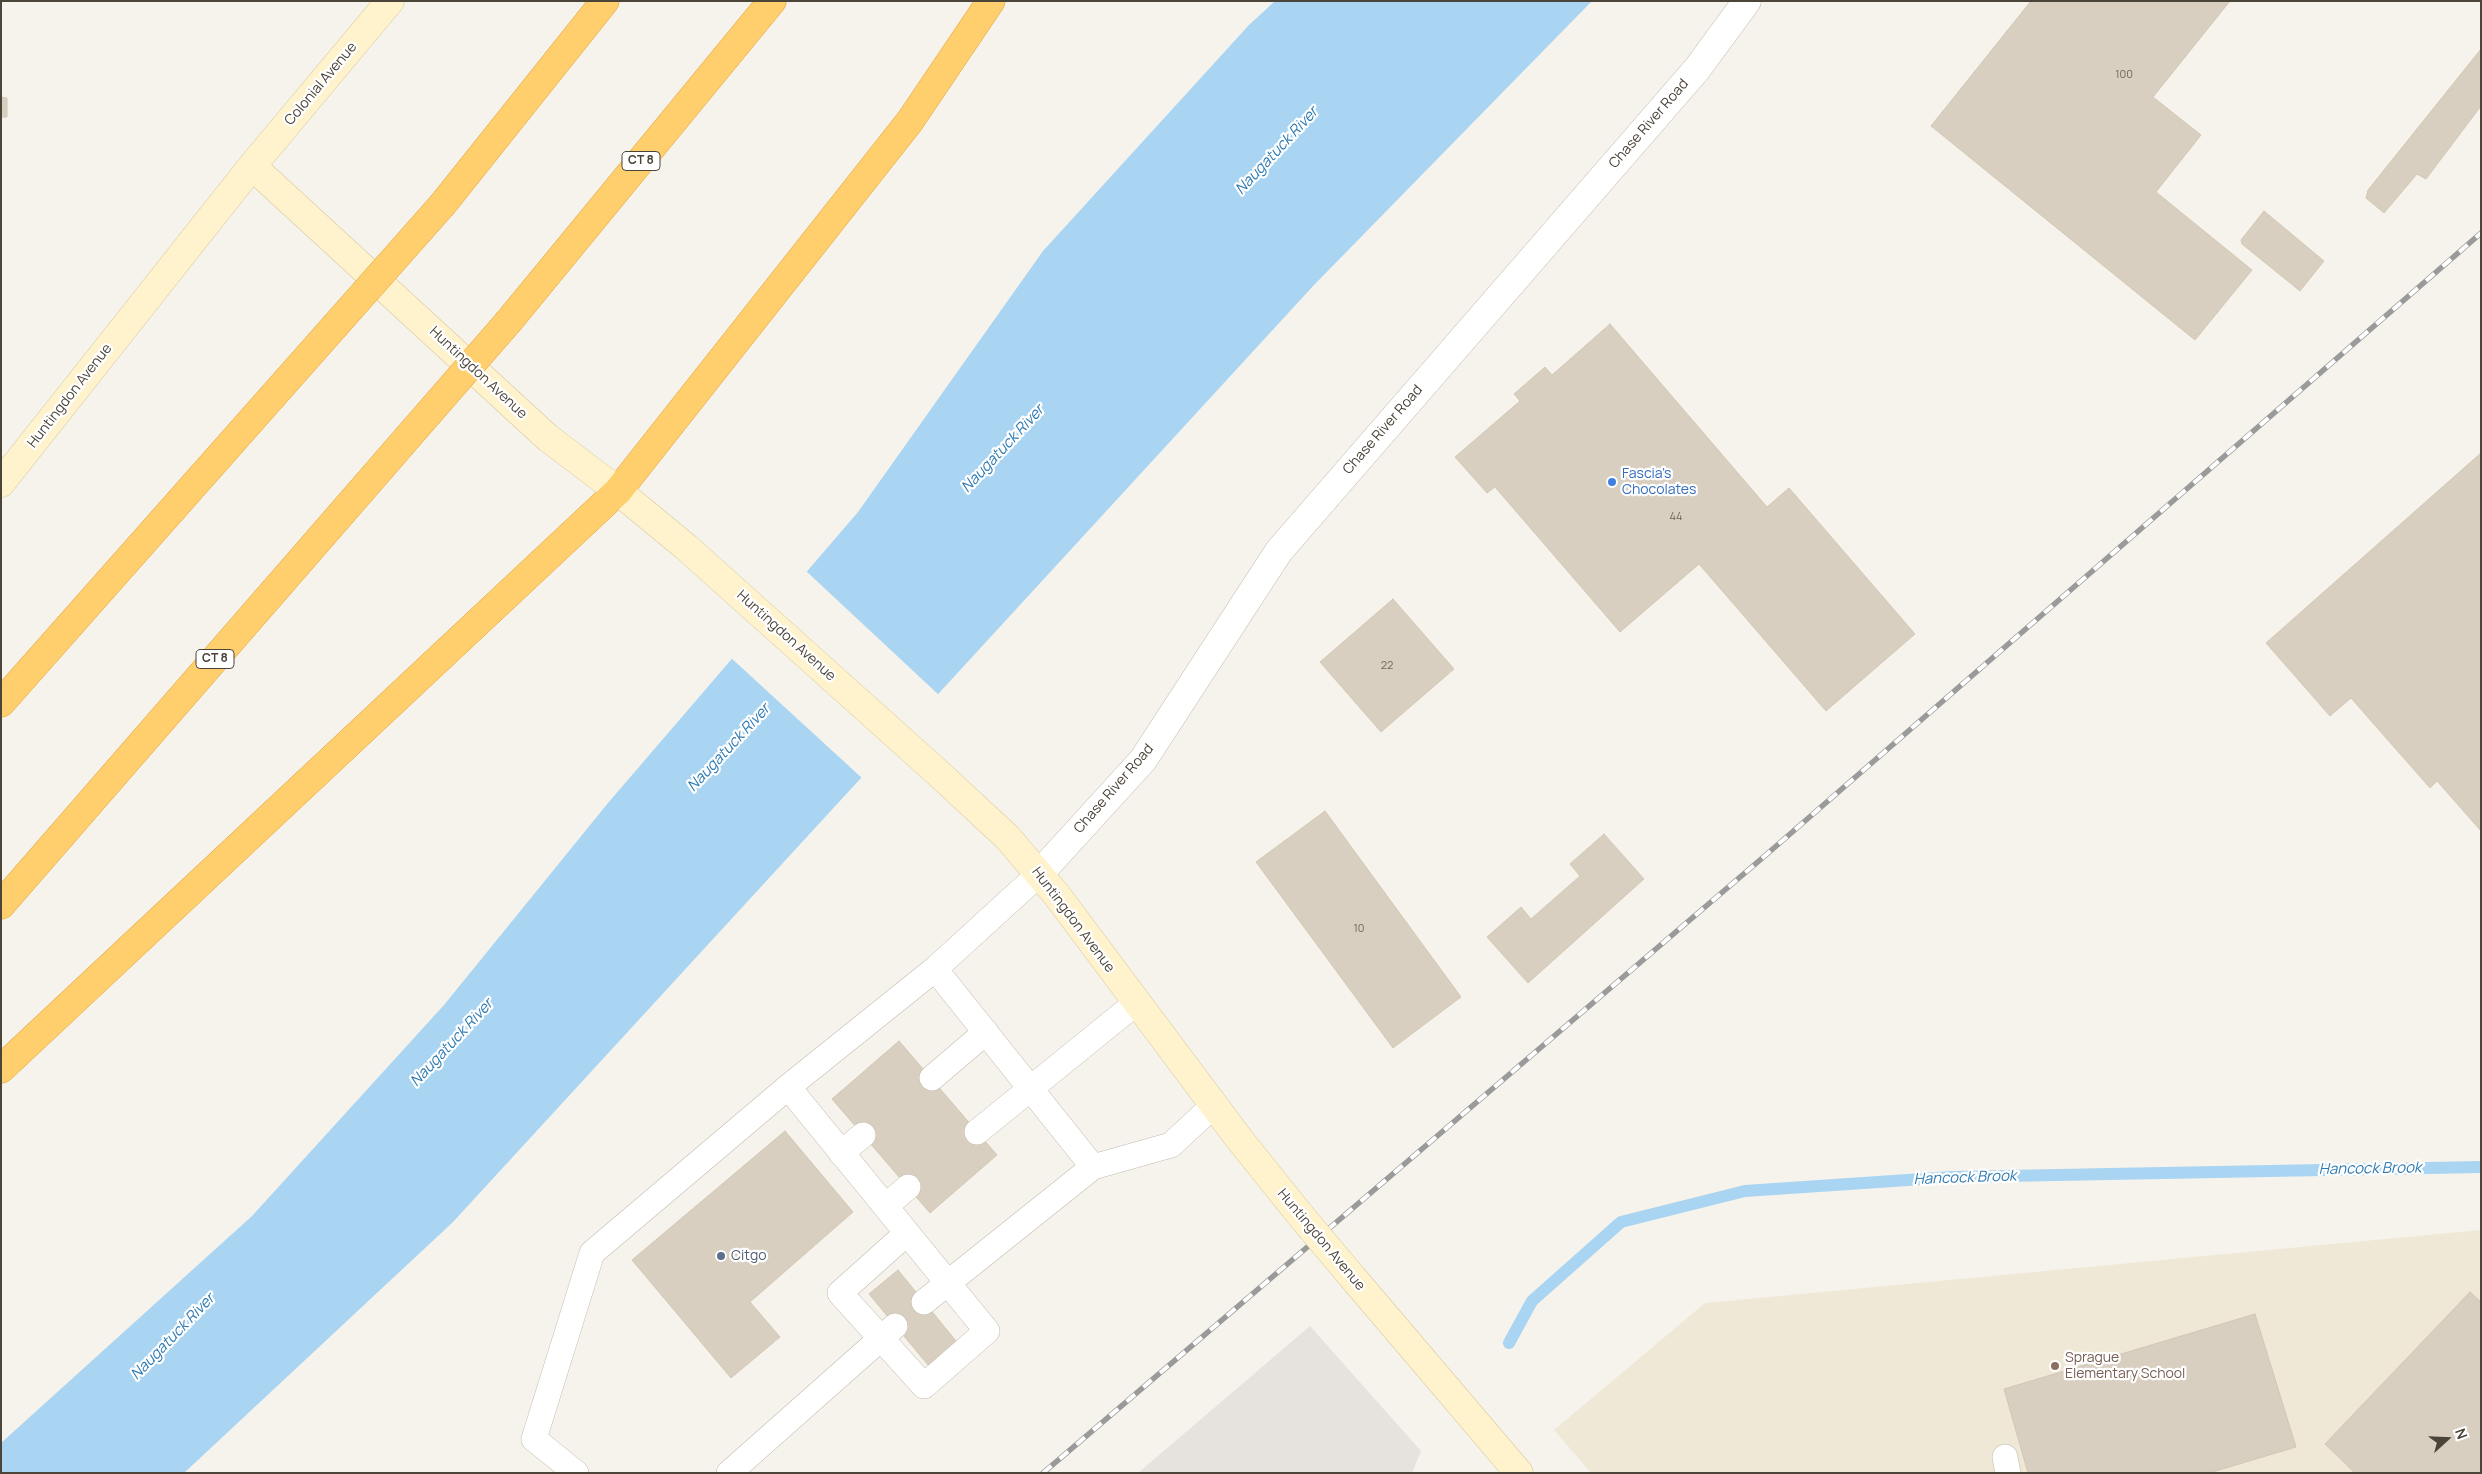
<!DOCTYPE html>
<style>
body{margin:0}
#map{position:relative;width:2482px;height:1474px;overflow:hidden;background:#f6f3ec;font-family:Manrope,sans-serif}
canvas{display:block}
.frame{position:absolute;inset:0;border:2px solid #4b4439;pointer-events:none}
.north{position:absolute;left:2422px;top:1414px;width:50px;height:50px;-webkit-text-stroke:4px #fff;paint-order:stroke;rotate:70deg;font-size:14px;font-weight:700;line-height:20px;text-align:center;color:#4b4439}
.north::after{content:'';display:block;margin:auto;width:18px;height:22px;background:#4b4439;clip-path:polygon(50% 0,100% 100%,50% 72%,0 100%)}
</style>
<div id="map">
<canvas width="2482" height="1474"></canvas>
<div class="frame"></div>
<div class="north">N</div>
</div>
<script>
const g = document.querySelector('canvas').getContext('2d');
g.lineJoin = 'round';
function fill(path, color) { g.fillStyle = color; g.fill(path, 'evenodd'); }
const poly = rows => new Path2D(rows.map(r => 'M' + r).join(''));
function stroke(path, color, width, dash) { g.strokeStyle = color; g.lineWidth = width; g.lineCap = dash ? 'butt' : 'round'; g.setLineDash(dash || []); g.stroke(path); }
function label(font, color, halo, rows, align = 'center') {
  g.font = font + ' Manrope,sans-serif'; g.lineWidth = 4.5; g.setLineDash([]); g.textBaseline = 'middle'; g.strokeStyle = halo; g.fillStyle = color; for (const [text, x, y, turn = 0] of rows) {
    g.save(); g.translate(x, y); g.rotate((+turn || 0) * Math.PI / 180); g.textAlign = isNaN(turn) ? turn : align; if (halo) g.strokeText(text, 0, 0); g.fillText(text, 0, 0); g.restore();
  }
}
fill(poly([
 [1310,1326,1421,1451,1412,1473,1138,1473]
]), '#e6e2dd');
fill(poly([
 [2481,1230,2481,1473,1591,1473,1554,1430,1705,1303]
]), '#efe8d6');
fill(poly([
 [1275,1,1592,1,1314,285,453,1222,184,1473,1,1473,1,1443,252,1216,444,1005,608,803,858,512,1043,251,1249,25]
]), '#a9d4f2');
fill(poly([
 [805,570,940,696,863,779,730,657]
]), '#f6f3ec');
stroke(poly([
 [1509,1343,1532,1301,1621,1222,1745,1191,1952,1177,2481,1167]
]), '#a9d4f2', 12);
const building = poly([
 [2031,1,2230,1,2153,97,2201,135,2156,192,2252,270,2195,340,1931,126,2031,1],
 [2481,49,2481,106,2426,179,2417,174,2384,213,2366,198,2368,190,2481,49],
 [1,97,7,98,7,117,1,117,1,97],
 [2264,211,2324,261,2300,291,2242,244,2241,240,2264,211],
 [1610,324,1767,507,1789,488,1915,634,1826,711,1699,564,1620,632,1495,487,1487,493,1455,457,1520,401,1514,394,1545,367,1552,375,1610,324],
 [2481,453,2481,831,2437,781,2430,788,2351,698,2330,716,2266,643,2481,453],
 [1393,599,1454,669,1381,732,1320,662,1393,599],
 [1325,811,1461,997,1393,1048,1256,862,1325,811],
 [1604,834,1644,879,1528,983,1487,937,1521,907,1531,919,1580,876,1570,864,1604,834],
 [899,1041,997,1155,930,1213,832,1099,899,1041],
 [785,1131,853,1212,750,1302,780,1337,731,1378,632,1260,785,1131],
 [898,1270,956,1341,928,1365,869,1294,898,1270],
 [2470,1292,2481,1302,2481,1469,2477,1473,2355,1473,2325,1444,2470,1292],
 [2255,1314,2296,1447,2209,1473,2028,1473,2004,1389,2255,1314]
]);
fill(building, '#d8cfc1');
stroke(building, '#d3c7b4', 1);
const service = poly([
 [1039,874,935,969,1093,1167,1171,1145,1214,1105],
 [932,1078,986,1032],
 [977,1132,1136,1003],
 [841,1153,863,1135],
 [886,1206,908,1187],
 [907,1233,840,1293,924,1386,987,1331,788,1087,935,969],
 [924,1302,1093,1167],
 [2005,1457,2008,1473],
 [576,1473,534,1439,592,1253,788,1087],
 [729,1473,895,1326]
]);
const minor = poly([
 [1039,874,1143,760,1279,551,1697,69,1747,1]
]);
const secondary = poly([
 [252,166,548,438,618,491,686,547,937,772,1007,837,1056,894,1240,1140,1301,1216],
 [1,483,252,166,390,1],
 [1354,1279,1519,1473]
]);
const motorway = poly([
 [443,204,605,1],
 [509,321,772,1],
 [1,703,334,327],
 [1,905,428,414],
 [1,1069,618,491,910,121,991,1]
]);
stroke(service, '#c2bbae', 26);
stroke(minor, '#c2bbae', 29);
stroke(secondary, '#d6c79b', 29);
stroke(motorway, '#e0a43c', 29);
stroke(service, '#fff', 25);
stroke(minor, '#fff', 28);
stroke(secondary, '#fff3cd', 28);
stroke(motorway, '#ffcf6e', 28);
const rail = poly([
 [1043,1473,1767,854,2481,233]
]);
stroke(rail, '#9a9a9a', 5.5);
stroke(rail, '#fff', 4, [11]);
const secondaryBridge = poly([
 [1301,1216,1354,1279]
]);
const motorwayBridge = poly([
 [334,327,443,204],
 [428,414,509,321]
]);
stroke(secondaryBridge, '#d6c79b', 29, []);
stroke(motorwayBridge, '#e0a43c', 29, []);
stroke(secondaryBridge, '#fff3cd', 28);
stroke(motorwayBridge, '#ffcf6e', 28);
for (const [x, y, r, color] of [
 [1612,482,5,"#3f7fe0"],
 [721,1256,5,"#5c6f8a"],
 [2055,1366,5,"#8d6e63"]
]) { const dot = new Path2D(); dot.arc(x, y, r, 0, 2 * Math.PI); g.fillStyle = color; g.fill(dot); stroke(dot, '#fff', 2); }
label('11px', '#6e675b', null, [
 ["100",2124,75],
 ["44",1676,517],
 ["22",1387,666],
 ["10",1359,929]
]);
for (const [x, y, w] of [
 [641,161,38],
 [215,659,38]
]) { const box = new Path2D(); box.roundRect(x - w / 2, y - 9.5, w, 19, 4); g.fillStyle = '#fff'; g.fill(box); stroke(box, '#4b4439', 1); }
label('bold 12px', '#4b4439', null, [
 ["CT 8",641,161],
 ["CT 8",215,659]
]);
label('14px', '#4b4439', '#fff', [
 ["Colonial Avenue",321,84,-50],
 ["Chase River Road",1649,124,-49],
 ["Huntingdon Avenue",478,373,43],
 ["Huntingdon Avenue",70,396,-52],
 ["Chase River Road",1383,430,-49],
 ["Huntingdon Avenue",786,636,42],
 ["Chase River Road",1114,789,-49],
 ["Huntingdon Avenue",1073,920,53],
 ["Huntingdon Avenue",1321,1240,50]
]);
label('14px', '#366cbe', '#fff', [
 ["Fascia's",1622,474],
 ["Chocolates",1622,490]
], 'left');
label('14px', '#4e5e75', '#fff', [
 ["Citgo",731,1256]
], 'left');
label('14px', '#785e54', '#fff', [
 ["Sprague",2065,1358],
 ["Elementary School",2065,1374]
], 'left');
label('italic 15px', '#2e7ab2', '#fff', [
 ["Naugatuck River",1277,151,-47],
 ["Naugatuck River",1003,449,-47],
 ["Naugatuck River",729,748,-47],
 ["Naugatuck River",452,1043,-47],
 ["Hancock Brook",2370,1169,-1],
 ["Hancock Brook",1965,1178,-2],
 ["Naugatuck River",173,1337,-46]
]);
</script>
